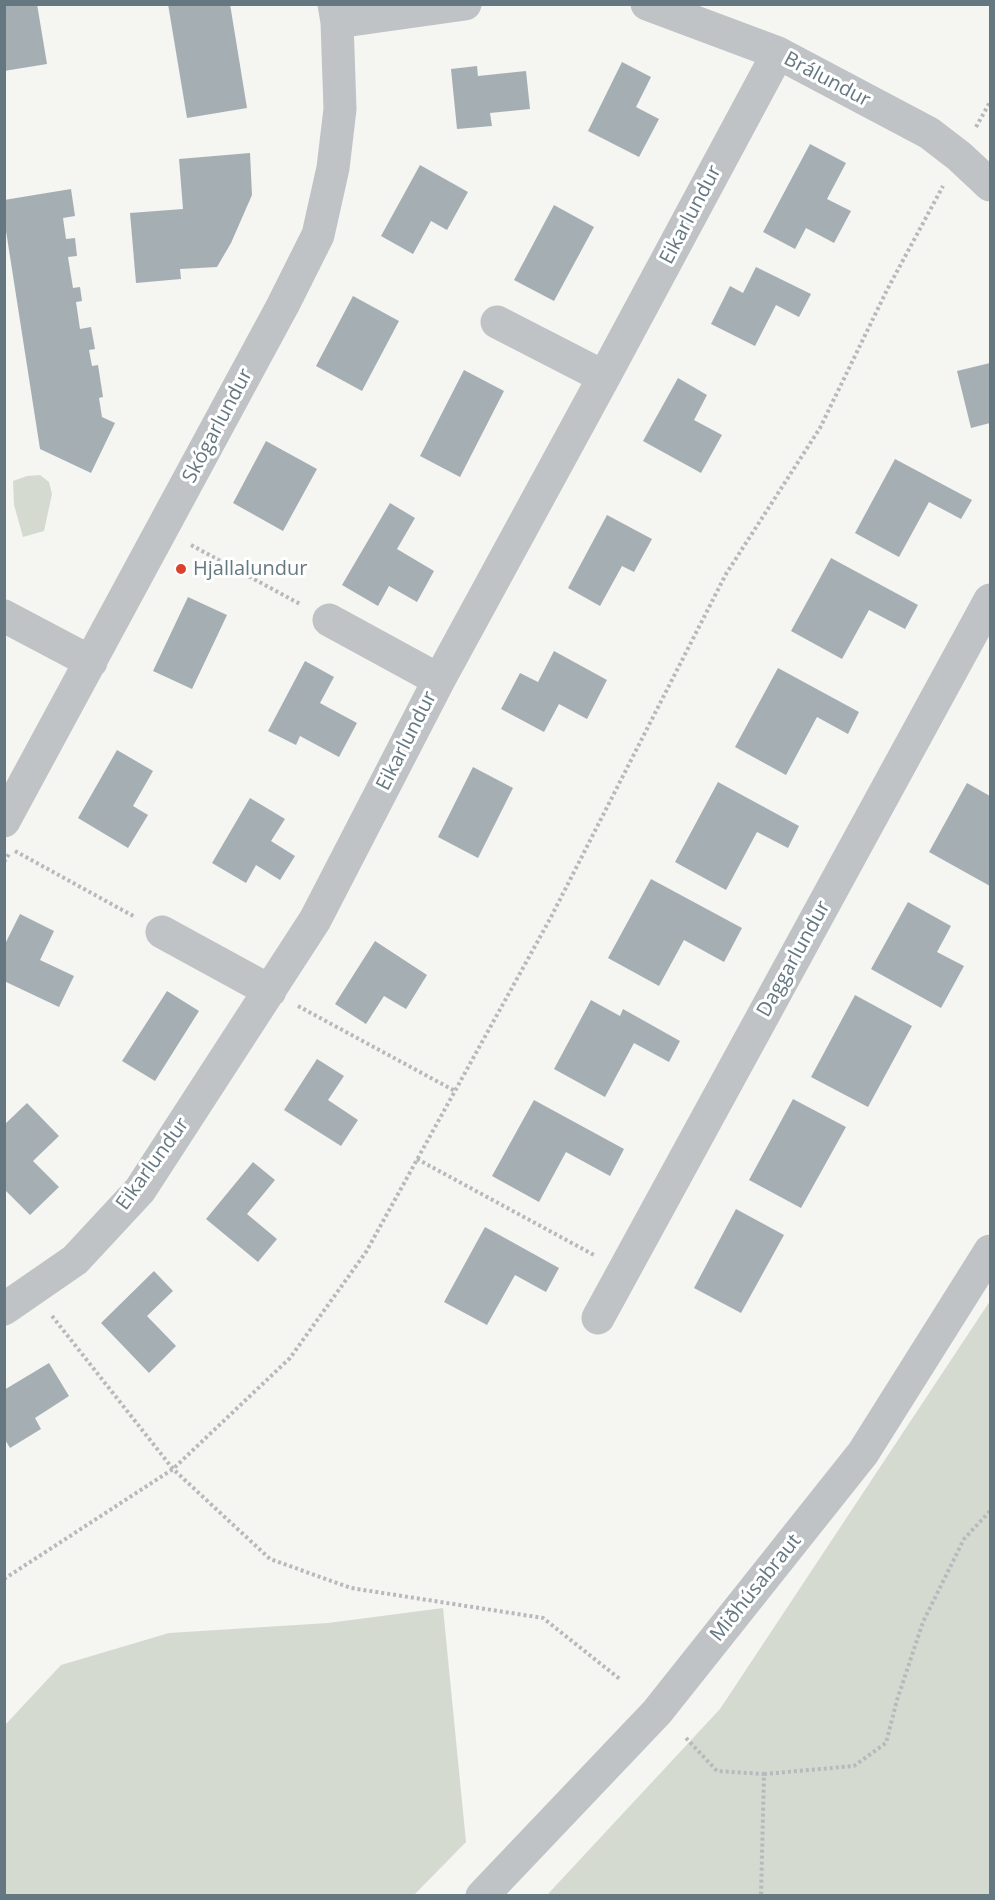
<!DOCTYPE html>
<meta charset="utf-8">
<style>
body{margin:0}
#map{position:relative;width:995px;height:1900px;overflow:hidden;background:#f5f5f2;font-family:"Open Sans",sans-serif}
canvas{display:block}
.frame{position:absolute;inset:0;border:6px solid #657882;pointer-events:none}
</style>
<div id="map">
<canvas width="995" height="1900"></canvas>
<div class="frame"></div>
</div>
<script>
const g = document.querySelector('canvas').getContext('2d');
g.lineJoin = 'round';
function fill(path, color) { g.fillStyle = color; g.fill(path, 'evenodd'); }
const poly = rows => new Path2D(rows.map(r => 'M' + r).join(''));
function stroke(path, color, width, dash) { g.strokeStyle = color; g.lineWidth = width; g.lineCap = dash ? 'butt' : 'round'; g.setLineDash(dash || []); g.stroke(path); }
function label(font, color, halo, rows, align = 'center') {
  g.font = font + ' "Open Sans",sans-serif'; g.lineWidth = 6; g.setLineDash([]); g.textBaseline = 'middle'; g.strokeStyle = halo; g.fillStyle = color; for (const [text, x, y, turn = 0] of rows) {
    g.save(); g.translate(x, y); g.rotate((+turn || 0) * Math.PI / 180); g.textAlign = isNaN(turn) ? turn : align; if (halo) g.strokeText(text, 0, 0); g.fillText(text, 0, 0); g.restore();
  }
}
fill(poly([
 [40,475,49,482,52,494,44,531,23,537,14,505,13,481,27,476],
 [990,1301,990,1895,547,1895,720,1709],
 [443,1608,466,1842,414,1895,5,1895,5,1725,61,1665,169,1633,328,1623]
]), '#d5dad1');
fill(poly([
 [4,4,37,4,47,64,4,71],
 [168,4,230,4,247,108,187,118],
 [622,62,651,77,636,107,659,119,639,157,588,131],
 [477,66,478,76,526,71,530,109,490,113,492,126,457,129,451,69],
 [810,144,846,163,827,199,851,211,834,243,806,228,795,249,763,232],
 [250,153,252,195,231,243,217,267,180,269,181,279,136,283,130,213,183,209,179,159],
 [420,165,468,192,447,230,431,221,413,254,381,236],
 [71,189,75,216,63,218,66,239,75,238,77,256,68,257,73,288,80,287,82,301,76,302,80,329,91,327,95,349,89,350,92,366,98,365,103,397,99,398,102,417,115,423,91,473,40,449,4,218,4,200],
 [554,205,594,227,554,301,514,280],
 [756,267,811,294,799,317,776,305,755,346,711,324,730,286,743,293],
 [353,296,399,321,362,391,316,366],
 [990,363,990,423,971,428,957,371],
 [464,370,504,391,460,477,420,456],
 [678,378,707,395,694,420,722,435,701,473,643,441],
 [266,441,317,469,283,531,233,503],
 [895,459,972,500,961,519,929,502,899,557,855,533],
 [390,503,415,518,397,549,434,571,417,602,389,586,378,606,342,585],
 [607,515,652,539,634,572,622,566,600,606,568,588],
 [831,558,918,605,905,629,869,610,842,659,791,631],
 [188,597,227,615,192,689,153,671],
 [554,651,607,680,587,719,559,704,544,732,501,709,520,673,538,682],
 [305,661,334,677,320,703,357,723,339,757,300,736,296,745,268,731],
 [778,668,859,712,848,734,817,717,786,775,735,747],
 [117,750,153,771,133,806,148,815,128,848,78,818],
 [473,767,513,788,478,858,438,837],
 [718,782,799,826,788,848,757,832,726,890,675,862],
 [967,783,990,796,990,886,929,852],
 [250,798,285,819,271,841,295,856,280,880,256,865,246,883,212,863],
 [651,879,742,928,724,962,684,940,659,986,608,958],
 [908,902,951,926,937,952,964,966,941,1008,871,969],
 [20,914,54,931,40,960,74,976,59,1007,4,981,4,946],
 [375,941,427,975,406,1009,384,996,366,1024,335,1004],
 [167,991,199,1011,155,1081,122,1061],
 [855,995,912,1026,868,1107,811,1077],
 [591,1000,620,1016,623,1009,680,1041,669,1062,634,1043,605,1097,554,1069],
 [317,1059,344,1076,328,1100,358,1120,341,1146,284,1110],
 [793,1099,846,1127,801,1208,749,1180],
 [534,1100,624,1149,610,1176,566,1152,539,1202,492,1176],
 [27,1103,59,1136,33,1161,59,1187,30,1215,4,1189,4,1125],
 [253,1162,275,1180,247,1214,277,1239,258,1262,206,1219],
 [736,1209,784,1235,741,1313,694,1288],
 [485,1227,559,1268,546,1292,515,1275,487,1325,444,1302],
 [154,1271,173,1291,147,1316,176,1346,149,1373,101,1323],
 [49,1363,69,1396,35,1418,41,1429,10,1448,4,1438,4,1390]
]), '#a5afb3');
stroke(poly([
 [976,127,990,102],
 [191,545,300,604],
 [15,851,135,917],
 [4,862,9,854],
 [298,1006,455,1091],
 [417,1159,594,1255],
 [52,1316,173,1469,270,1559,351,1588,543,1618,621,1680],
 [4,1579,173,1469,290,1358,366,1252,550,919,726,574,820,428,887,290,943,186],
 [686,1738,717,1771,764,1774,761,1896],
 [764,1774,854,1766,886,1743,897,1700,923,1622,964,1539,990,1511]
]), '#b7babc', 4, [3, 3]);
stroke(poly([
 [647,4,778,53,929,133,959,156,990,185],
 [337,22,465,4],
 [497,322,604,377],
 [4,616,91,662],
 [329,620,439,680],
 [4,821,283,305,318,235,333,168,340,109,337,22,334,4],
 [162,932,270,991],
 [4,1309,75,1260,140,1190,315,920,439,680,604,377,778,53],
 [598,1318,990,600],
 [482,1896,657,1712,863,1453,990,1251]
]), '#bfc3c6', 33);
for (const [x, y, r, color] of [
 [181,569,6,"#dc412b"]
]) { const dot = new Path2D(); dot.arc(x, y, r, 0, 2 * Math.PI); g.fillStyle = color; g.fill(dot); stroke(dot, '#fff', 2); }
label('20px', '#657882', '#fff', [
 ["Brálundur",827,80,28],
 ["Eikarlundur",691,215,-62],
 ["Skógarlundur",218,426,-62],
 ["Eikarlundur",407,741,-63],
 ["Daggarlundur",794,959,-61],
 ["Eikarlundur",153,1164,-54],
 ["Miðhúsabraut",756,1588,-51]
]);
label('20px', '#657882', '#fff', [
 ["Hjallalundur",193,569]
], 'left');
</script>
